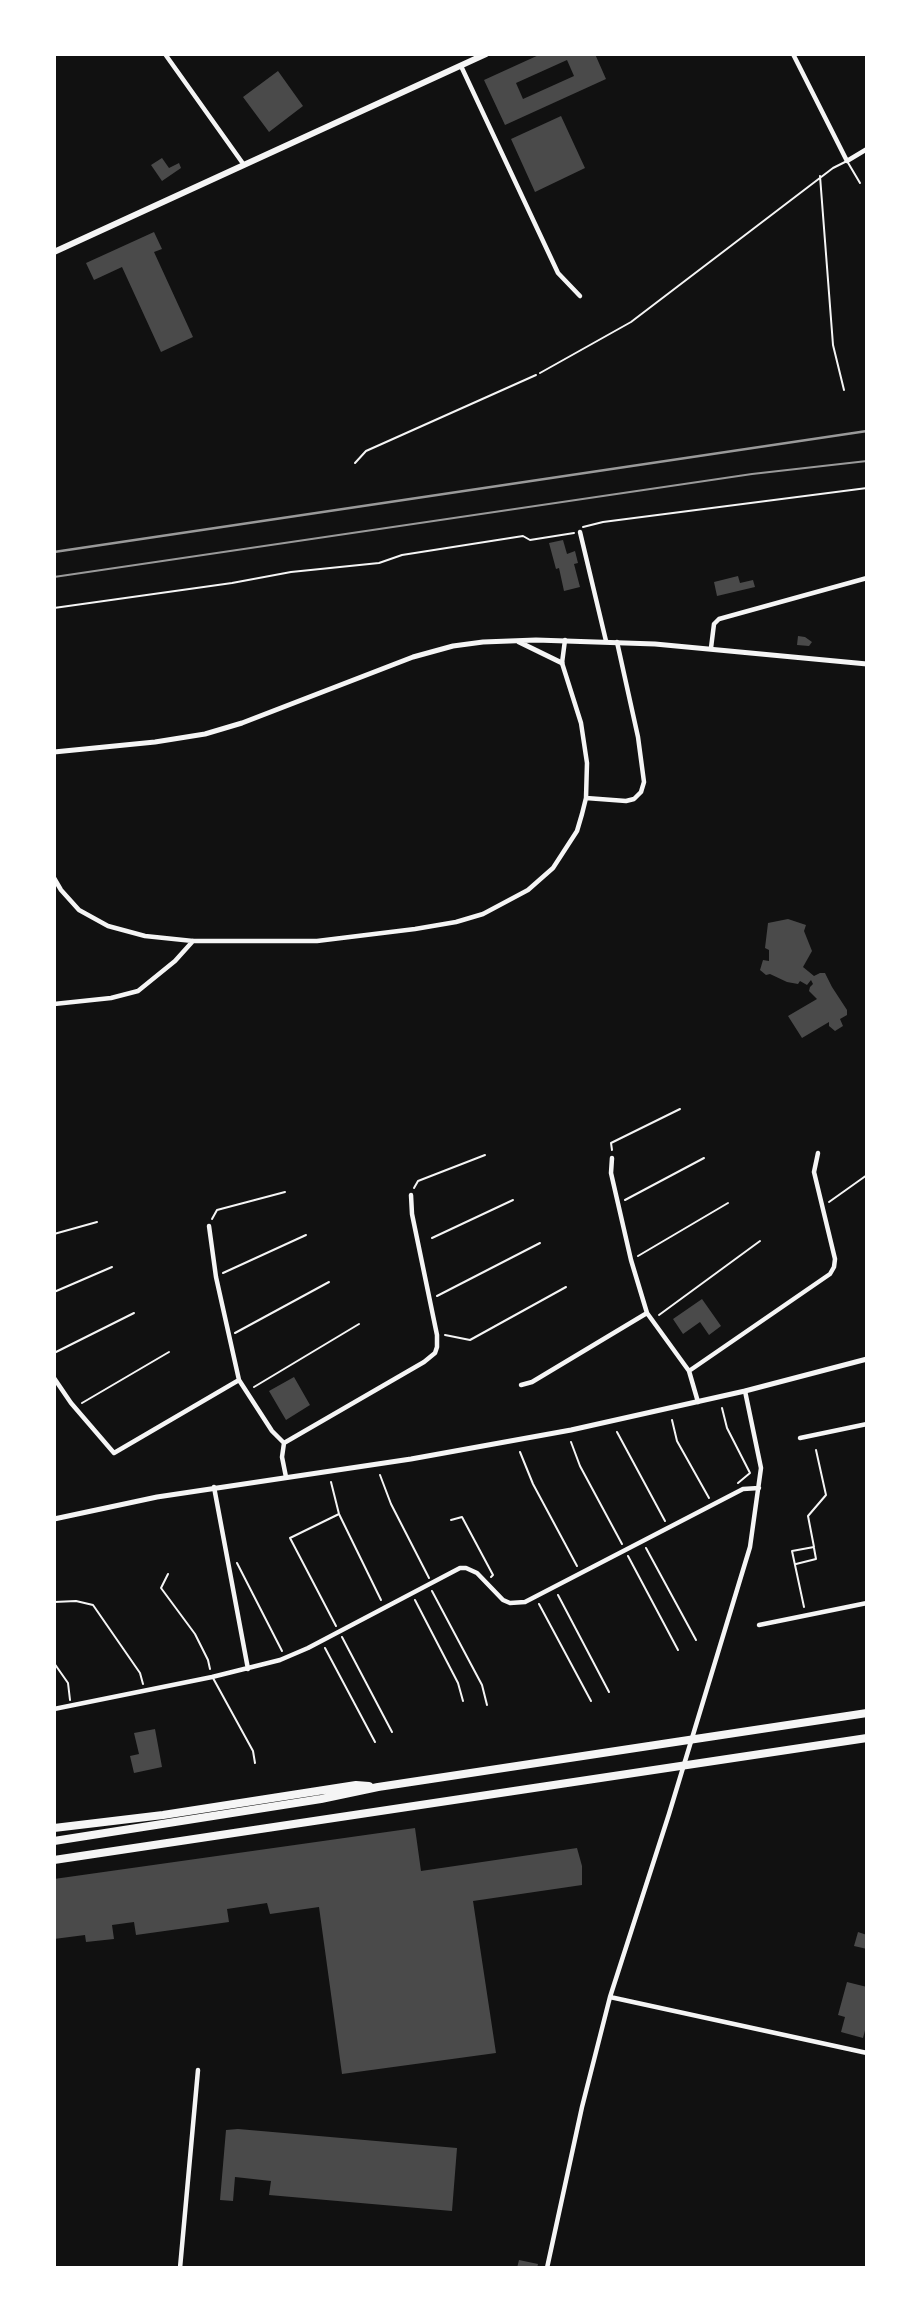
<!DOCTYPE html>
<style>
body{margin:0}
#map{position:relative;width:921px;height:2322px;overflow:hidden;background:#111;font-family:"Source Sans 3",sans-serif}
canvas{display:block}
.frame{position:absolute;inset:0;border:56px solid #fff;pointer-events:none}
</style>
<div id="map">
<canvas width="921" height="2322"></canvas>
<div class="frame"></div>
</div>
<script>
const g = document.querySelector('canvas').getContext('2d');
g.lineJoin = 'round';
function fill(path, color) { g.fillStyle = color; g.fill(path, 'evenodd'); }
const poly = rows => new Path2D(rows.map(r => 'M' + r).join(''));
function stroke(path, color, width, dash) { g.strokeStyle = color; g.lineWidth = width; g.lineCap = dash ? 'butt' : 'round'; g.setLineDash(dash || []); g.stroke(path); }
fill(poly([
 [541,54,595,54,606,79,505,125,484,80],
 [567,60,574,76,523,99,516,83],
 [278,71,303,106,269,132,243,97],
 [561,116,585,168,535,192,511,139],
 [162,158,169,168,179,163,181,168,162,181,151,165],
 [154,232,162,249,154,252,193,337,161,352,122,267,94,280,86,263],
 [563,540,567,554,575,551,578,563,574,564,580,587,564,591,559,568,556,569,549,543],
 [738,576,740,583,753,580,755,587,717,596,714,582],
 [798,636,805,637,812,642,809,646,797,645],
 [788,919,806,925,804,931,812,951,803,967,814,976,820,973,825,973,832,987,847,1010,847,1015,840,1019,843,1026,835,1031,829,1026,829,1022,802,1038,788,1016,817,999,809,991,810,987,813,984,811,980,807,985,800,981,798,984,787,982,770,974,766,975,760,970,763,960,769,961,769,950,765,948,768,923],
 [702,1299,721,1326,709,1335,700,1322,683,1334,673,1319],
 [294,1377,310,1405,286,1420,269,1391],
 [155,1729,162,1767,134,1773,130,1756,139,1754,134,1733],
 [415,1828,421,1871,577,1848,582,1866,582,1885,473,1901,496,2053,342,2074,319,1907,270,1914,267,1903,227,1909,229,1922,136,1935,134,1922,112,1925,114,1939,86,1942,85,1935,54,1939,54,1879],
 [858,1932,867,1935,867,1949,854,1946],
 [847,1982,867,1987,867,2023,863,2038,841,2032,845,2017,838,2015],
 [238,2129,457,2148,452,2211,269,2195,271,2181,235,2177,233,2201,220,2200,226,2130],
 [519,2260,538,2264,537,2268,517,2268]
]), '#4a4a4a');
stroke(poly([
 [355,463,366,451,536,375],
 [583,527,603,522,867,488],
 [54,608,232,583,291,572,379,563,402,555,523,536,530,540,574,533],
 [612,1150,611,1143,680,1109],
 [414,1188,418,1181,485,1155],
 [625,1200,704,1158],
 [829,1202,867,1175],
 [212,1219,217,1210,285,1192],
 [54,1234,97,1222],
 [432,1238,513,1200],
 [638,1256,728,1203],
 [223,1273,306,1235],
 [54,1292,112,1267],
 [437,1296,540,1243],
 [659,1315,760,1241],
 [235,1333,329,1282],
 [445,1335,470,1340,566,1287],
 [54,1353,134,1313],
 [254,1387,359,1324],
 [82,1403,169,1352],
 [722,1408,727,1428,750,1473,738,1483],
 [672,1420,677,1441,709,1498],
 [617,1432,665,1521],
 [571,1442,580,1466,622,1544],
 [520,1452,533,1484,577,1566],
 [380,1475,391,1504,429,1578],
 [331,1482,339,1514,381,1600],
 [451,1520,462,1517,493,1575,491,1577],
 [646,1548,696,1640],
 [628,1556,678,1650],
 [237,1563,282,1651],
 [796,1564,816,1559,814,1548],
 [168,1574,161,1588,195,1634,208,1660,210,1669],
 [432,1591,482,1685,487,1705],
 [558,1595,609,1692],
 [415,1600,458,1683,463,1701],
 [54,1602,76,1601,93,1605,140,1673,143,1684],
 [539,1604,591,1701],
 [804,1607,792,1551,814,1547,808,1516,826,1495,816,1450],
 [336,1626,290,1538,339,1514],
 [342,1637,392,1732],
 [325,1648,375,1742],
 [54,1663,68,1683,70,1700]
]), '#f5f5f5', 2);
stroke(poly([
 [820,176,833,345,844,390],
 [540,373,631,322,833,168,847,161,860,183],
 [213,1678,253,1751,255,1763]
]), '#f5f5f5', 2);
stroke(poly([
 [165,54,244,165],
 [793,54,847,161,867,149],
 [461,66,558,273,580,296],
 [580,532,606,641],
 [711,648,714,624,719,619,867,578],
 [586,798,626,801,634,799,641,792,644,782,638,737,617,642],
 [54,878,61,890,79,910,108,926,145,936,193,941,317,941,415,929,456,922,483,914,528,890,553,868,577,831,582,814,586,798,587,763,581,723,562,663,565,640],
 [54,1004,111,998,138,991,175,961,193,941],
 [612,1158,611,1173,631,1260,647,1313,689,1371,698,1402],
 [209,1226,216,1277,239,1380,272,1431,284,1443],
 [689,1371,830,1274,834,1267,835,1259,814,1172,818,1153],
 [54,1378,71,1403,114,1453,239,1380],
 [521,1385,532,1382,647,1313],
 [800,1438,867,1424],
 [286,1477,282,1457,284,1443,424,1362,435,1353,437,1347,437,1335,412,1214,411,1195],
 [214,1487,248,1669],
 [759,1625,867,1603],
 [54,1709,212,1677,280,1660,308,1648,460,1568,466,1568,477,1573,503,1600,510,1603,525,1602,743,1489,759,1488],
 [610,1997,867,2053],
 [180,2268,198,2070],
 [547,2268,582,2107,610,1997,669,1814,750,1547,761,1468,745,1391]
]), '#f5f5f5', 4.5);
stroke(poly([
 [519,642,562,663],
 [54,752,155,742,205,734,242,723,413,657,453,646,483,642,536,640,655,644,867,664],
 [54,1519,157,1497,411,1459,571,1430,745,1391,867,1359]
]), '#f5f5f5', 5);
stroke(poly([
 [54,252,486,54]
]), '#f5f5f5', 6);
stroke(poly([
 [54,1828,163,1815,356,1785,369,1786],
 [54,1841,321,1799,378,1787,867,1713],
 [54,1860,867,1738]
]), '#f5f5f5', 8);
stroke(poly([
 [54,577,752,474,867,461]
]), '#9a9a9a', 2);
stroke(poly([
 [54,552,867,431]
]), '#9a9a9a', 2.5);
</script>
